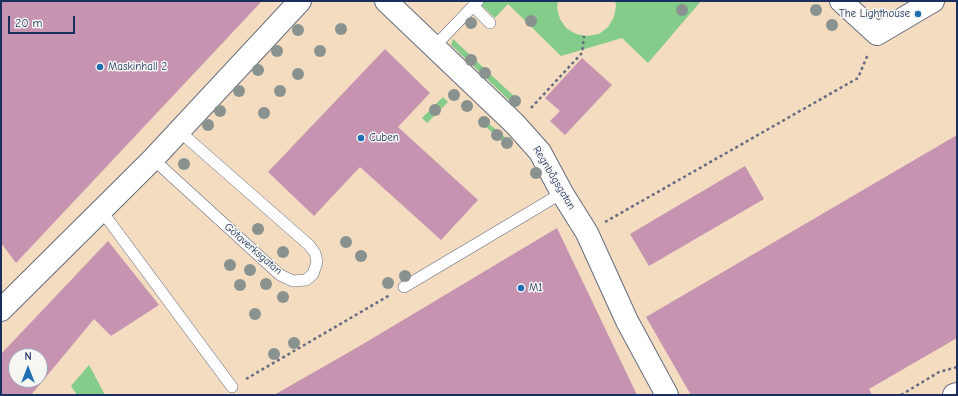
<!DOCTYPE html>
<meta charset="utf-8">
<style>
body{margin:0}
#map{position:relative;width:958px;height:396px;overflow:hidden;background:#f3dcbf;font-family:"Comic Neue",sans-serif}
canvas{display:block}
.frame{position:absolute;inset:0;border:2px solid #1b2f5e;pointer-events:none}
.north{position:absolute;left:8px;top:348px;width:40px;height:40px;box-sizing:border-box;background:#f6f6f2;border:1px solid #9ea6b7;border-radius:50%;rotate:0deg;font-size:11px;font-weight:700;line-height:16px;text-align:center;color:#1b2f5e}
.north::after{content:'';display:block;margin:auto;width:14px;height:18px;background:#1f6fb2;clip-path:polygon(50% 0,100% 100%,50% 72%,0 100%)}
.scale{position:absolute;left:8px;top:16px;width:67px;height:18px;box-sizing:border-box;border:2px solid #1b2f5e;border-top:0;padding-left:5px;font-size:12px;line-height:14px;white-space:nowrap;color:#1b2f5e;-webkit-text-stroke:3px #f6f6f2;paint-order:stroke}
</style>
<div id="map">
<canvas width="958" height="396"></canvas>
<div class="frame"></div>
<div class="north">N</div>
<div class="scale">20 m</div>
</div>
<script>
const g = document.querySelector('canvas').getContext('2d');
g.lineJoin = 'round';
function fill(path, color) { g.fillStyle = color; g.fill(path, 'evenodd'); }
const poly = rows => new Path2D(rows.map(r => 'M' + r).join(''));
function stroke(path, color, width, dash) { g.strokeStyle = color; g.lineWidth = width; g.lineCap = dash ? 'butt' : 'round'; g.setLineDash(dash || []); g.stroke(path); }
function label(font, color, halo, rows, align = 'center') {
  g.font = font + ' "Comic Neue",sans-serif'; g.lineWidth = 3; g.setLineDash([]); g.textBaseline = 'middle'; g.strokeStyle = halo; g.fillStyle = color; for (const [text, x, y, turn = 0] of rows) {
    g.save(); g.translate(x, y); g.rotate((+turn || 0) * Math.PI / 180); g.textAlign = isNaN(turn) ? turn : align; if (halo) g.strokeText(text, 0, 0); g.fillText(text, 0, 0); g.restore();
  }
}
fill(poly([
 [483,1,558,1,557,8,560,19,566,28,576,34,588,36,599,34,608,27,614,17,616,6,615,1,701,1,648,63,622,38,561,56,508,4,495,18,480,4],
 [453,39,519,101,519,105,509,100,451,45],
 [443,97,448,102,427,123,422,118],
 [481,117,511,142,509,147,479,121],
 [89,365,105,395,77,395,71,386]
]), '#83cc89');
fill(poly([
 [1,1,262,1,16,263,1,243],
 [385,49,430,93,398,127,478,200,441,240,360,167,314,216,268,172],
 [582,58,612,85,565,135,550,121,560,111,545,98],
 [957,135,957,338,869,389,872,395,691,395,646,317],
 [745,166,764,199,649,266,630,234],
 [557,228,637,395,274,395,358,347],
 [108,241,159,305,111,336,94,319,31,395,1,395,1,354],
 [16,356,40,356,40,380,16,380]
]), '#c694b1');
const lane = poly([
 [473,6,490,23],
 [434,47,478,1],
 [153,159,280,275,293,281,306,280,313,274,317,262,315,253,309,245,179,131],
 [101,210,232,387],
 [404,287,562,193]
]);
const street = poly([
 [386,1,515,124,540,152,562,193,587,233,627,321,667,395],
 [841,1,877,34,933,1],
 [1,310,153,159,300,1],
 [954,395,957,394]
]);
stroke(lane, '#676c80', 12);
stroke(street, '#676c80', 24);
stroke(poly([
 [531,108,582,53,584,36],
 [605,222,858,78,868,54],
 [246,379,390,295],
 [901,395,939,372,957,367]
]), '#676c80', 2.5, [3, 3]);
stroke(lane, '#fff', 11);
stroke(street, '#fff', 22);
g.fillStyle = '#8a9290';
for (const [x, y] of [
 [682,10],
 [816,10],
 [531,21],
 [471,23],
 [832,25],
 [341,29],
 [298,30],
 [277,51],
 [320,51],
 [471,60],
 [258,70],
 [485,73],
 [298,74],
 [239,91],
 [280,91],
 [454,95],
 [515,101],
 [467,106],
 [435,110],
 [220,111],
 [264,113],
 [484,122],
 [208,125],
 [497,135],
 [507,143],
 [184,164],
 [536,173],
 [258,229],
 [346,242],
 [283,252],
 [361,256],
 [230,265],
 [250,270],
 [405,276],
 [388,283],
 [266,284],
 [240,285],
 [283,297],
 [255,314],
 [294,343],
 [274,354]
]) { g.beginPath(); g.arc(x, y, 6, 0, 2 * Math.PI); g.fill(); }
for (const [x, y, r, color] of [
 [918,14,4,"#1f6fb2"],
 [100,67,4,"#1f6fb2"],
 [361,138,4,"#1f6fb2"],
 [521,288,4,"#1f6fb2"]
]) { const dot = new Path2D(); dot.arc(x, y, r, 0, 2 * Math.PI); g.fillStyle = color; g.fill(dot); stroke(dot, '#f6f6f2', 1.5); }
label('11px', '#1b2f5e', '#f6f6f2', [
 ["The Lighthouse",910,14,"right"],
 ["Maskinhall 2",108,67],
 ["Cuben",369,138],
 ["M1",529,288]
], 'left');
label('11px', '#1b2f5e', '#f6f6f2', [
 ["Regnbågsgatan",554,178,59],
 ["Götaverksgatan",253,249,41]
]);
</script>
